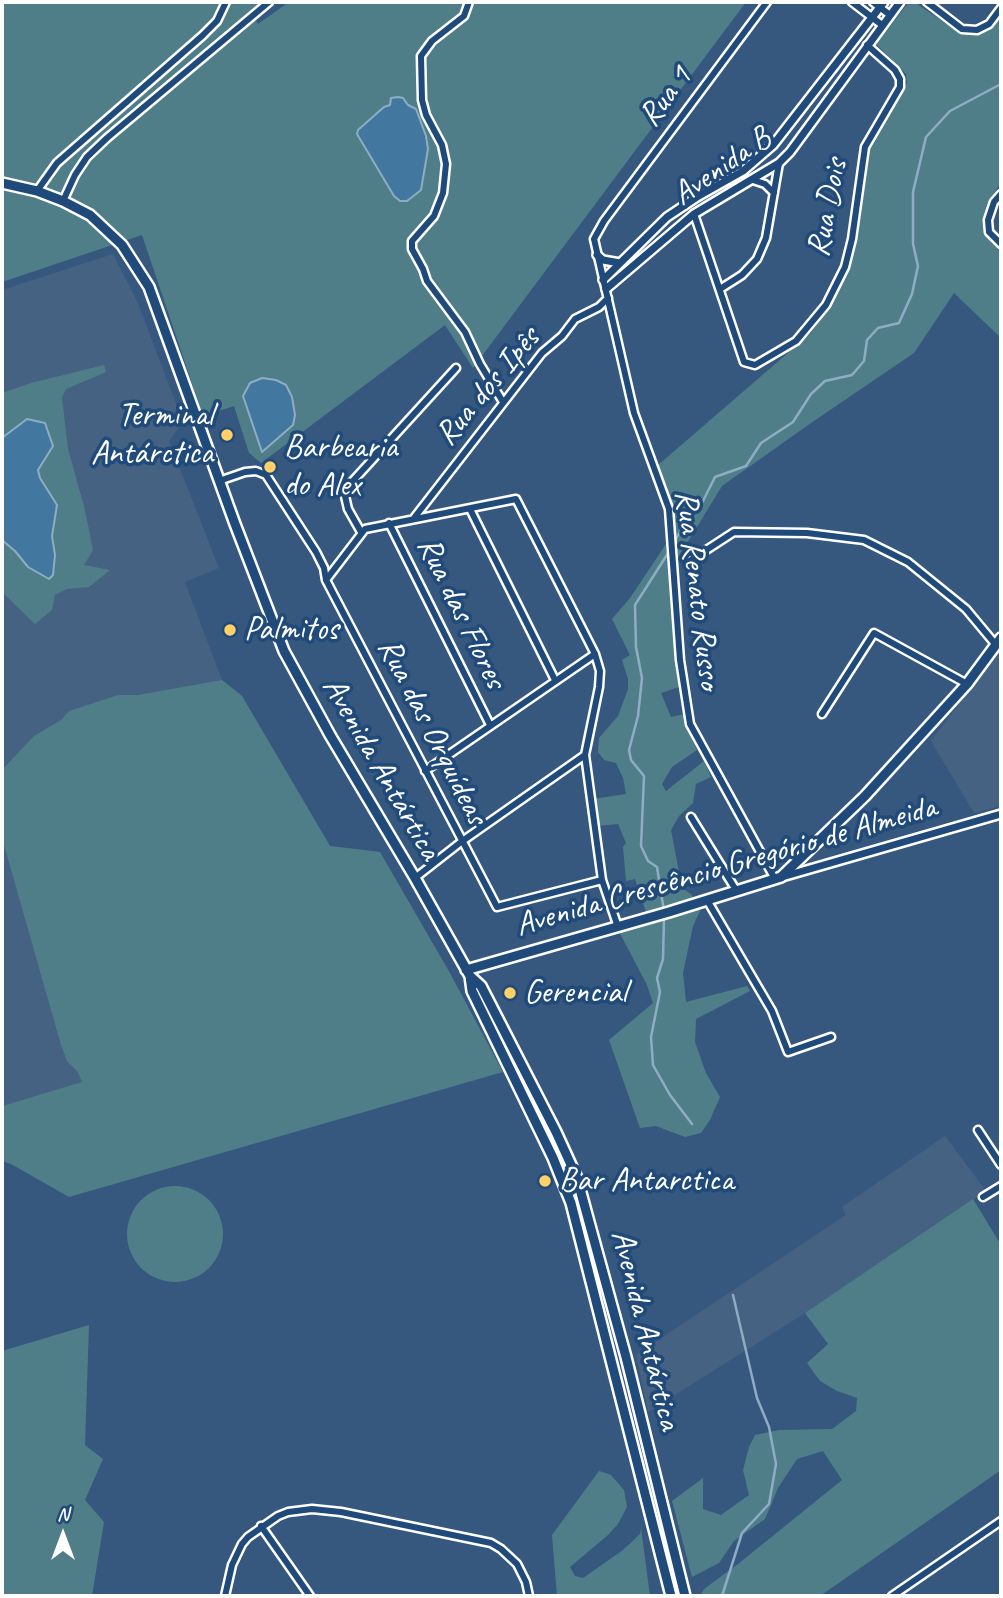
<!DOCTYPE html>
<meta charset="utf-8">
<style>
body{margin:0}
#map{position:relative;width:1003px;height:1598px;overflow:hidden;background:#36587f;font-family:Caveat,sans-serif}
canvas{display:block}
.frame{position:absolute;inset:0;border:4px solid #fff;pointer-events:none}
.north{position:absolute;left:28px;top:1500px;width:70px;height:70px;-webkit-text-stroke:5px #1f4a7a;paint-order:stroke;rotate:0deg;font-size:19px;font-weight:700;line-height:28px;text-align:center;color:#fff}
.north::after{content:'';display:block;margin:auto;width:24px;height:32px;background:#fff;clip-path:polygon(50% 0,100% 100%,50% 72%,0 100%)}
</style>
<div id="map">
<canvas width="1003" height="1598"></canvas>
<div class="frame"></div>
<div class="north">N</div>
</div>
<script>
const g = document.querySelector('canvas').getContext('2d');
g.lineJoin = 'round';
function fill(path, color) { g.fillStyle = color; g.fill(path, 'evenodd'); }
const poly = rows => new Path2D(rows.map(r => 'M' + r).join(''));
function stroke(path, color, width, dash) { g.strokeStyle = color; g.lineWidth = width; g.lineCap = dash ? 'butt' : 'round'; g.setLineDash(dash || []); g.stroke(path); }
function label(font, color, halo, rows, align = 'center') {
  g.font = font + ' Caveat,sans-serif'; g.lineWidth = 7; g.setLineDash([]); g.textBaseline = 'middle'; g.strokeStyle = halo; g.fillStyle = color; for (const [text, x, y, turn = 0] of rows) {
    g.save(); g.translate(x, y); g.rotate((+turn || 0) * Math.PI / 180); g.textAlign = isNaN(turn) ? turn : align; if (halo) g.strokeText(text, 0, 0); g.fillText(text, 0, 0); g.restore();
  }
}
fill(poly([
 [113,254,137,301,183,422,169,441,219,568,185,582,222,680,242,696,330,846,380,852,451,975,2,1106,2,290],
 [1001,649,1001,806,974,813,931,741],
 [945,1136,986,1191,805,1313,648,1412,636,1355,846,1215,842,1207]
]), '#466282');
fill(poly([
 [2,2,266,2,252,13,258,24,289,2,746,2,473,368,445,325,261,463,249,453,234,406,203,416,142,235,2,282],
 [909,2,914,2,960,33,977,35,988,30,1001,15,1001,182,987,205,984,230,990,241,1001,252,1001,338,954,293,914,353,811,423,722,486,678,558,673,511,657,466,811,333,834,299,851,263,869,150,907,83,906,74,876,44],
 [104,365,106,372,66,389,62,398,68,449,85,510,93,550,84,565,110,570,89,587,67,589,55,595,52,610,35,624,2,592,2,393,31,383],
 [666,544,679,687,661,693,671,717,684,714,687,728,697,750,672,767,662,784,666,791,704,761,711,777,696,784,693,803,679,816,671,830,682,888,691,894,700,911,693,926,683,973,686,1002,747,986,750,991,696,1019,695,1042,706,1073,720,1097,710,1120,701,1133,685,1137,656,1126,640,1128,609,1040,653,1003,647,985,614,922,646,912,635,879,626,881,623,847,626,843,618,824,597,826,593,799,626,794,623,778,616,763,604,760,598,752,599,738,618,716,628,689,628,679,622,660,630,655,612,619,630,598],
 [222,680,242,696,330,846,380,852,451,975,503,1072,69,1197,11,1164,2,1161,2,1106,82,1082,77,1071,67,1061,61,1045,2,838,2,770,34,736,61,720,69,711,118,695,138,695],
 '127 1234a48 48 0 1 1 96 0a48 48 0 1 1-96 0Z',
 [973,1199,1001,1245,1001,1470,820,1596,700,1596,704,1589,738,1564,842,1480,823,1451,797,1459,778,1488,765,1519,734,1541,719,1563,692,1577,672,1501,703,1478,703,1509,721,1515,749,1495,743,1470,749,1447,755,1435,779,1430,832,1429,856,1411,857,1398,837,1391,820,1381,807,1363,828,1344,805,1313],
 [89,1325,85,1445,103,1459,85,1500,104,1522,92,1596,2,1596,2,1351],
 [599,1471,611,1475,624,1490,627,1507,618,1524,608,1535,570,1567,575,1576,583,1578,623,1550,640,1534,641,1528,650,1596,557,1596,552,1535]
]), '#4f7e89');
const water = poly([
 [398,97,403,98,408,105,416,109,426,136,428,149,421,190,407,201,400,201,394,196,357,134,358,130,384,107,390,105,391,98,398,97],
 [262,378,276,380,286,385,292,397,295,415,293,425,262,452,243,396,250,383,262,378],
 [27,419,45,423,53,446,38,470,40,478,57,505,52,536,55,555,53,575,49,579,28,567,15,551,2,540,2,438,27,419]
]);
fill(water, '#42779f');
stroke(water, '#8eadc5', 2);
stroke(poly([
 [673,544,681,530,702,503,715,477,746,466,761,443,793,422,811,394,825,381,852,375,864,361,867,340,878,328,899,323,912,294,918,266,913,244,913,192,926,137,950,111,1001,84],
 [664,911,657,867,648,861,641,846,644,776,631,760,629,750,638,716,642,678,636,647,635,605,670,550],
 [664,918,663,959,657,978,660,992,651,1037,653,1065,670,1095,692,1124],
 [722,1596,742,1533,769,1504,776,1464,769,1427,757,1398,733,1295]
]), '#8eadc5', 2.5);
const minor = poly([
 [469,2,464,16,432,41,421,56,422,100,426,115,442,145,446,164,443,193,434,216,412,241,412,249,423,269,427,281,465,332,480,364,503,402],
 [767,2,604,221,594,239,634,413,669,509,680,660,690,724,775,879],
 [852,2,882,25],
 [873,2,890,15],
 [927,2,962,29,977,30,989,24,1001,8],
 [753,180,765,184,774,193],
 [37,191,57,163,202,36,217,21,226,2],
 [1001,194,994,202,988,220,989,232,1001,244],
 [63,201,75,175,87,157,107,138,269,2],
 [694,214,744,362,755,365,796,341,826,305,845,267,852,239,865,147,900,87,900,79,895,70,867,45],
 [720,289,742,275,757,259,766,238,779,163],
 [219,481,245,472,256,471,266,475,316,552,324,568,326,580,497,907,602,880],
 [470,509,555,680],
 [414,518,542,353,562,336,575,319,599,307,608,298],
 [389,523,490,725],
 [361,532,348,509,345,496,351,483,456,368],
 [691,560,734,532,807,533,864,540,908,562,966,609,996,645],
 [326,580,365,529,516,499,595,654,600,671,599,687,585,755,602,880,618,927],
 [822,714,874,633,967,684],
 [425,771,595,654],
 [691,817,736,890],
 [415,878,461,842,585,755],
 [707,900,772,1011,788,1052,831,1037],
 [978,1130,1001,1165],
 [983,1197,1001,1186],
 [261,1526,310,1596],
 [225,1596,232,1565,242,1544,248,1537,278,1516,288,1512,312,1509,341,1512,491,1543,501,1549,517,1564,526,1582,529,1596],
 [892,1596,1001,1521]
]);
const tertiary = poly([
 [597,255,603,260,620,263],
 [603,280,667,217,697,197,743,171,773,145,884,2],
 [606,289,694,214,779,163,790,152,900,2],
 [782,877,1001,814]
]);
const secondary = poly([
 [2,183,37,191,63,201,90,215,122,245,149,287,235,524,284,651,330,735,415,878,470,976,481,986,556,1132,577,1178,626,1357,685,1596],
 [466,970,669,912,781,877,865,796,967,684,1001,638],
 [470,976,472,991,553,1158,571,1203,671,1596]
]);
stroke(minor, '#fff', 11);
stroke(tertiary, '#fff', 12);
stroke(secondary, '#fff', 14);
stroke(minor, '#1f4a7a', 6);
stroke(tertiary, '#1f4a7a', 7);
stroke(secondary, '#1f4a7a', 9);
for (const [x, y, r, color] of [
 [227,435,7,"#ffd166"],
 [270,467,7,"#ffd166"],
 [230,630,7,"#ffd166"],
 [510,993,7,"#ffd166"],
 [545,1181,7,"#ffd166"]
]) { const dot = new Path2D(); dot.arc(x, y, r, 0, 2 * Math.PI); g.fillStyle = color; g.fill(dot); stroke(dot, '#1f4a7a', 2.5); }
label('33px', '#fff', '#1f4a7a', [
 ["Rua 1",666,97,-53],
 ["Avenida B",722,167,-35],
 ["Rua Dois",828,208,-79],
 ["Rua dos Ipês",488,387,-50],
 ["Rua Renato Russo",697,590,83],
 ["Rua das Flores",461,613,64],
 ["Rua das Orquídeas",432,732,63],
 ["Avenida Antártica",381,769,60],
 ["Avenida Crescêncio Gregório de Almeida",726,867,-16],
 ["Avenida Antártica",645,1330,76]
]);
label('33px', '#fff', '#1f4a7a', [
 ["Terminal",213,416,"right"],
 ["Antárctica",213,454,"right"],
 ["Barbearia",284,448],
 ["do Alex",284,486],
 ["Palmitos",244,630],
 ["Gerencial",524,993],
 ["Bar Antarctica",559,1181]
], 'left');
</script>
